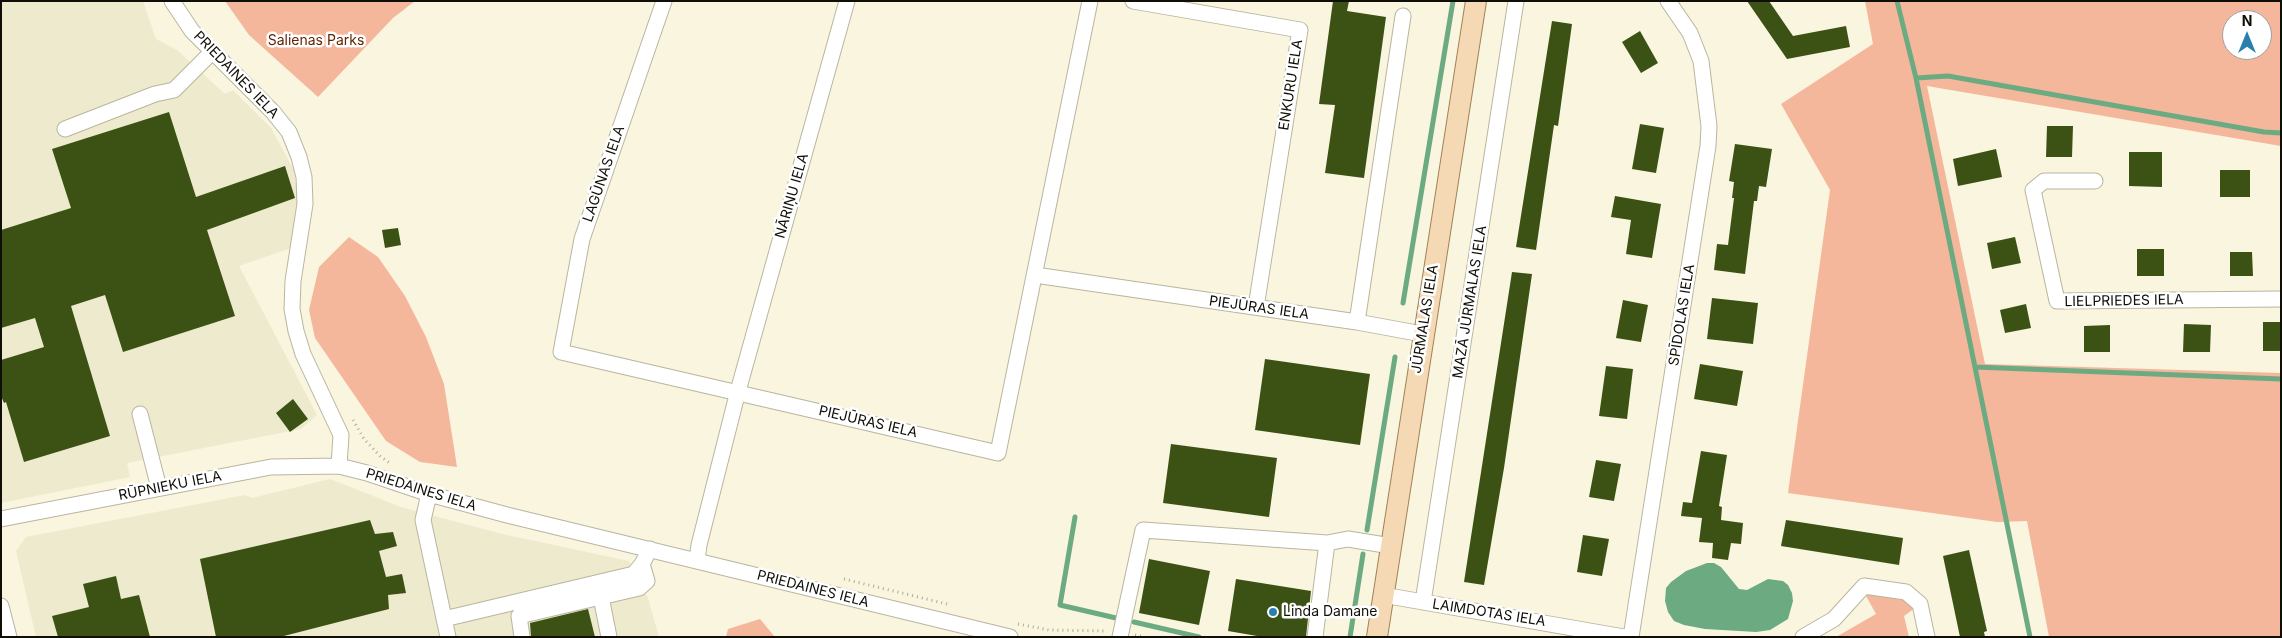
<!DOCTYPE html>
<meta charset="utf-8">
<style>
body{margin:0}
#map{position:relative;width:2282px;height:638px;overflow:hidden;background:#f9f5df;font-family:Inter,sans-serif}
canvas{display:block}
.frame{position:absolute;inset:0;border:2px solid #0f0e07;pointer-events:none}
.north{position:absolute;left:2222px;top:10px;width:50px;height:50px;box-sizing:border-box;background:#fff;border:1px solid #9f9f9c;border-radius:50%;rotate:0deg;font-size:14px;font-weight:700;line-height:20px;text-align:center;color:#0f0e07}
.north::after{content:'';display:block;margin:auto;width:18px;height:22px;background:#2980af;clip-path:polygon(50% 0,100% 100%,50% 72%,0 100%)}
</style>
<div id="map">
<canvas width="2282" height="638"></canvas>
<div class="frame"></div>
<div class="north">N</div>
</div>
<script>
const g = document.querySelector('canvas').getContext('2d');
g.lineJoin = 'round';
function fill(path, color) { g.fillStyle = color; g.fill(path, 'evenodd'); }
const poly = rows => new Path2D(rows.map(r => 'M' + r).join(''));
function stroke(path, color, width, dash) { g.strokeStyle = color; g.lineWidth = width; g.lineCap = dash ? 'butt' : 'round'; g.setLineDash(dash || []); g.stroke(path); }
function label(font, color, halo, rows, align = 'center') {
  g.font = font + ' Inter,sans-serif'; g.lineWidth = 5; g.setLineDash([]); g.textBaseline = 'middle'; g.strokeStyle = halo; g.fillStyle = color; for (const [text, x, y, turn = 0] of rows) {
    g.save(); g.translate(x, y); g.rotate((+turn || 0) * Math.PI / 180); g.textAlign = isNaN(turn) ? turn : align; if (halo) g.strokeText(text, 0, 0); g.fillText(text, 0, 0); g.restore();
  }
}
fill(poly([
 [1,1,143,1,156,39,177,50,225,94,233,90,271,128,294,170,298,203,291,248,239,266,317,415,301,429,127,463,130,477,1,503],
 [330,479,401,507,502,534,629,561,648,598,659,637,36,637,16,551,26,537,245,495,252,498]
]), '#eeeacd');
fill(poly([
 [225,1,415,1,393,18,318,97,249,35],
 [1865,1,2281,1,2281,146,1927,86,1985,364,2281,373,2281,637,2049,637,2027,521,1997,522,1788,493,1830,190,1781,104,1873,44],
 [2232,20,2262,20,2262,50,2232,50],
 [349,237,378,257,405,296,426,337,444,384,457,467,420,462,386,441,315,338,309,310,319,267],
 [1873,592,1907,599,1915,608,1904,616,1909,637,1836,637,1876,614,1866,596],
 [760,619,775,637,726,637,728,629]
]), '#f4b79c');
fill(poly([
 [1707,563,1714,563,1721,567,1739,589,1747,590,1768,579,1783,581,1788,585,1792,593,1793,601,1788,619,1770,630,1756,632,1705,629,1684,625,1674,621,1668,612,1665,601,1666,588,1671,582,1686,571]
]), '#6cab82');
stroke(poly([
 [1897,1,1916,78,2030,637],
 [1916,78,1948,76,2264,132,2281,133],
 [1403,303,1453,1],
 [1975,367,2281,379],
 [1075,517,1060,605,1116,618],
 [1367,530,1395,357],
 [1134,622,1199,637],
 [1350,637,1363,554]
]), '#6cab82', 5);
fill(poly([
 [1333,1,1349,1,1347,11,1386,17,1364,178,1325,173,1335,105,1319,104],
 [1747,1,1769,1,1793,36,1846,26,1850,47,1787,59],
 [1552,21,1572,24,1558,126,1554,125,1536,250,1516,247],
 [1640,31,1658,63,1641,73,1622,42],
 [169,112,196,197,285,166,295,198,207,230,235,316,123,352,105,295,71,306,110,436,24,462,6,402,4,403,1,396,1,360,44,347,35,318,1,328,1,230,71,208,52,149],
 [1640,124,1664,128,1656,173,1632,169],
 [2047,126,2073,126,2072,157,2046,157],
 [1735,144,1772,149,1766,187,1759,186,1757,201,1754,201,1745,274,1714,270,1717,244,1728,245,1734,198,1732,198,1734,182,1729,181],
 [1996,149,2002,177,1958,186,1953,159],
 [2129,152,2162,152,2162,187,2129,186],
 [2220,170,2250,170,2250,197,2220,197],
 [1615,196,1661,204,1652,258,1626,254,1631,220,1611,217],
 [398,228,401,245,385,248,382,230],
 [2015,237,2021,263,1992,269,1987,243],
 [2137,249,2164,249,2164,276,2137,276],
 [2230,252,2252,252,2253,276,2230,276],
 [1512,272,1532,274,1504,468,1484,585,1464,582],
 [1712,298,1758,303,1753,344,1707,339],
 [1623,300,1648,305,1641,342,1616,338],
 [2026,304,2031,328,2005,333,2000,310],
 [2263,322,2281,322,2281,351,2263,351],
 [2184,324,2211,325,2210,352,2183,352],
 [2110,325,2110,352,2084,352,2084,326],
 [1265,359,1370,374,1360,445,1255,430],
 [1700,364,1743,371,1737,406,1694,399],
 [1606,366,1633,369,1627,419,1599,416],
 [293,399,308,419,290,432,276,413],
 [1171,444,1277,458,1269,517,1163,503],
 [1701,451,1727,455,1719,506,1722,507,1721,520,1743,523,1741,544,1731,543,1728,560,1712,558,1713,543,1699,542,1702,518,1681,516,1683,502,1692,503],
 [1596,460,1621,464,1614,501,1589,497],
 [370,520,375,534,393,532,397,546,379,551,386,577,402,574,406,593,388,595,389,609,280,637,216,637,200,559],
 [1786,520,1903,538,1899,565,1781,546],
 [1583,535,1609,539,1602,576,1577,572],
 [1969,550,1987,631,1984,632,1985,637,1960,637,1943,556],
 [1149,559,1210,571,1199,625,1139,613],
 [116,576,121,599,139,595,150,637,58,637,52,616,89,607,83,584],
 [1236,579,1311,591,1306,637,1263,637,1228,631],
 [588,609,595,637,531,637,530,623]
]), '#3c5214');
const minor = poly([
 [172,1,192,31,273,112,289,132,299,157,304,177,305,204,293,281,292,309,296,331,303,354,341,435,339,466],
 [664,1,582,239,561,352,998,453,1090,1],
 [1133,1,1300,30,1256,307],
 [65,129,155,94,174,90,212,52],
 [2095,181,2044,181,2033,190,2057,301,2281,299],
 [1035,275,1357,322,1422,334],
 [1357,322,1403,16],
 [140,414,159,488],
 [429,494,423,520,448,637],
 [1,519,271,467,339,466,367,473,429,494,507,515,1010,637],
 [697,561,699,545,738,391,847,1],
 [1383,595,1624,637],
 [601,597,609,637],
 [1423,602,1516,1],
 [1,606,9,637],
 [444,619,634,574,642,564,650,549],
 [522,637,519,616,639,588,647,581,642,564],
 [1120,637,1143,530,1327,543,1348,539,1391,546],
 [1315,637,1327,543],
 [1631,637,1708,146,1709,126,1701,61,1690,33,1668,1],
 [1803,637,1834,619,1864,586,1906,592,1920,604,1927,637]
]);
const major = poly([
 [1377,637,1476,1]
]);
stroke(minor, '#b9b5a0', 17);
stroke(major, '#a18258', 22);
stroke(poly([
 [353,420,364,439,380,456,391,464],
 [844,579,947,604],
 [1018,624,1049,630,1107,631],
 [1135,635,1144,637]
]), '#adaa99', 3, [1, 4]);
stroke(minor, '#fff', 15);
stroke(major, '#f5d9b5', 20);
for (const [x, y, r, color] of [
 [1273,612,5,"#2980af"]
]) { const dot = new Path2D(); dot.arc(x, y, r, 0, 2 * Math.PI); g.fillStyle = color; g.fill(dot); stroke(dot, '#fff', 2); }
label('14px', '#612504', '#fff', [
 ["Salienas Parks",316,41]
]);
label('14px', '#0f0e07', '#fff', [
 ["PRIEDAINES IELA",236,75,46],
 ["ENKURU IELA",1291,85,-81],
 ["LAGŪNAS IELA",604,174,-71],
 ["NĀRIŅU IELA",792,196,-74],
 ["LIELPRIEDES IELA",2124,301,-1],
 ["MAZĀ JŪRMALAS IELA",1470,302,-81],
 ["PIEJŪRAS IELA",1259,308,8],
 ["SPĪDOLAS IELA",1682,315,-81],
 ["JŪRMALAS IELA",1425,319,-81],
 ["PIEJŪRAS IELA",868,422,13],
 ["RŪPNIEKU IELA",170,486,-11],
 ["PRIEDAINES IELA",421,490,17],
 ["PRIEDAINES IELA",813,589,14],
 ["LAIMDOTAS IELA",1489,613,9]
]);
label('14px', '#0f0e07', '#fff', [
 ["Linda Damane",1283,612]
], 'left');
</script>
